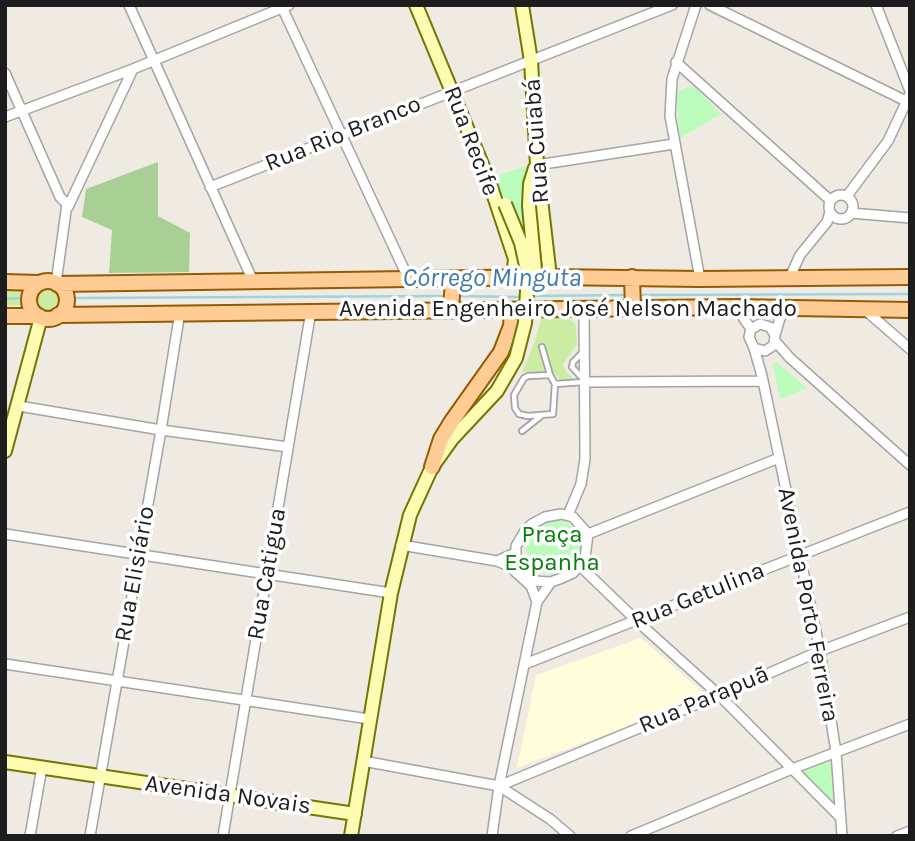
<!DOCTYPE html>
<meta charset="utf-8">
<style>
body{margin:0}
#map{position:relative;width:915px;height:841px;overflow:hidden;background:#efeae2;font-family:Karla,sans-serif}
canvas{display:block}
.frame{position:absolute;inset:0;border:7px solid #1d1d1d;pointer-events:none}
</style>
<div id="map">
<canvas width="915" height="841"></canvas>
<div class="frame"></div>
</div>
<script>
const g = document.querySelector('canvas').getContext('2d');
g.lineJoin = 'round';
function fill(path, color) { g.fillStyle = color; g.fill(path, 'evenodd'); }
const poly = rows => new Path2D(rows.map(r => 'M' + r).join(''));
function stroke(path, color, width, dash) { g.strokeStyle = color; g.lineWidth = width; g.lineCap = dash ? 'butt' : 'round'; g.setLineDash(dash || []); g.stroke(path); }
function label(font, color, halo, rows, align = 'center') {
  g.font = font + ' Karla,sans-serif'; g.lineWidth = 7; g.setLineDash([]); g.textBaseline = 'middle'; g.strokeStyle = halo; g.fillStyle = color; for (const [text, x, y, turn = 0] of rows) {
    g.save(); g.translate(x, y); g.rotate((+turn || 0) * Math.PI / 180); g.textAlign = isNaN(turn) ? turn : align; if (halo) g.strokeText(text, 0, 0); g.fillText(text, 0, 0); g.restore();
  }
}
fill(poly([
 [641,638,705,694,701,698,517,768,536,675]
]), '#fffdda');
fill(poly([
 '36 300a13 13 0 1 1 26 0a13 13 0 1 1-26 0Z',
 [5,287,24,287,24,305,5,306],
 [541,318,569,318,576,325,577,344,563,364,566,372,575,380,561,380,553,373,551,367,545,368,544,371,538,373,522,372,535,341]
]), '#cceca4');
fill(poly([
 [158,162,158,216,190,233,189,272,109,273,112,230,82,217,86,189]
]), '#a9d094');
fill(poly([
 [689,87,698,90,721,114,680,138,676,99,677,94,683,89],
 [529,165,525,192,526,219,520,221,491,178],
 [776,362,807,388,780,399,773,364],
 '526 547a28 28 0 1 1 56 0a28 28 0 1 1-56 0Z',
 [830,758,834,808,799,770]
]), '#bbfcbd');
stroke(poly([
 [637,295,910,294],
 [458,296,521,297],
 [532,296,626,295],
 [74,298,448,296],
 [5,299,22,298]
]), '#9fd4df', 2.5);
const lane = poly([
 [542,347,550,375],
 [584,351,573,362,572,367,585,381],
 [555,384,553,414,528,416,519,414,515,408,514,395,524,378,528,376,550,375,555,384,584,382],
 [522,431,541,416]
]);
const street = poly([
 [129,5,253,281],
 [281,5,409,280],
 [696,5,672,79,670,116,700,279],
 [710,5,906,101],
 [876,5,910,91],
 [676,62,831,201],
 [5,73,60,197,67,204],
 [5,117,133,69,289,5],
 [537,165,674,144],
 [210,187,672,5],
 '829 207a12 12 0 1 1 24 0a12 12 0 1 1-24 0Z',
 [847,196,888,141,910,94],
 [67,204,68,207,133,69],
 [851,213,910,218],
 [790,277,800,255,827,222,830,212],
 [56,283,67,204],
 [736,307,751,329,749,337,754,348,765,351,774,345,775,335,770,327,760,324,751,329],
 [864,309,910,349],
 [775,335,780,318,788,307],
 [775,341,790,358,910,465],
 [754,348,762,376,820,651,836,752,842,836],
 [585,382,763,381],
 [19,406,161,430,288,447],
 [561,514,573,517,588,534,585,558,573,573,562,578,551,582,534,581,519,569,516,561,516,546,526,529,532,524,545,517,561,514],
 [568,515,581,484,585,459,584,308],
 [5,534,391,593],
 [588,534,779,458],
 [401,545,497,561,515,553],
 [497,561,509,566,531,586,537,602],
 [580,566,637,621,719,695,840,817],
 [5,664,369,719],
 [525,664,910,512],
 [363,761,499,786,550,819,570,836],
 [499,786,719,695,820,651,910,617],
 [30,836,42,767],
 [90,836,161,430,180,312],
 [223,836,311,311],
 [492,836,499,786,537,602,551,582],
 [631,836,792,769,910,724],
 [897,836,910,831]
]);
const secondary = poly([
 [416,5,489,181,515,259,513,278],
 [522,5,531,61,537,165,550,277],
 [529,206,530,184,535,168],
 [5,451,41,317],
 [5,762,355,814],
 [351,836,391,593,410,515,432,467,452,439,497,391,516,358]
]);
const primary = poly([
 [632,277,633,309],
 '29 300a19 19 0 1 1 38 0a19 19 0 1 1-38 0Z',
 [5,282,39,283],
 [57,284,550,277,700,279,910,277],
 [451,310,453,279],
 [58,315,736,307,910,310],
 [5,316,39,316],
 [432,467,441,439,452,421,501,352,511,326,512,310]
]);
stroke(lane, '#a4a4a4', 8);
stroke(street, '#a4a4a4', 12);
stroke(secondary, '#717700', 16);
stroke(primary, '#955b00', 18);
stroke(lane, '#fff', 4.5);
stroke(street, '#fff', 9);
stroke(secondary, '#fdfcb2', 12);
stroke(primary, '#ffcc96', 14);
const secondaryBridge = poly([
 [505,204,521,243,528,275,525,323,516,358],
 [529,206,535,270]
]);
stroke(secondaryBridge, '#717700', 16, []);
stroke(secondaryBridge, '#fdfcb2', 12);
label('24px', '#1d1d1d', '#fff', [
 ["Rua Rio Branco",343,134,-22],
 ["Rua Recife",471,141,69],
 ["Rua Cuiabá",537,141,-94],
 ["Avenida Engenheiro José Nelson Machado",568,309],
 ["Rua Elisiário",135,574,-80],
 ["Rua Catigua",267,574,-80],
 ["Rua Getulina",698,596,-22],
 ["Avenida Porto Ferreira",808,605,79],
 ["Rua Parapuã",704,700,-23],
 ["Avenida Novais",228,795,8]
]);
label('24px', '#058009', '#fff', [
 ["Praça",552,535],
 ["Espanha",552,563]
]);
label('italic 26px', '#417ba9', '#fff', [
 ["Córrego Minguta",492,279]
]);
</script>
